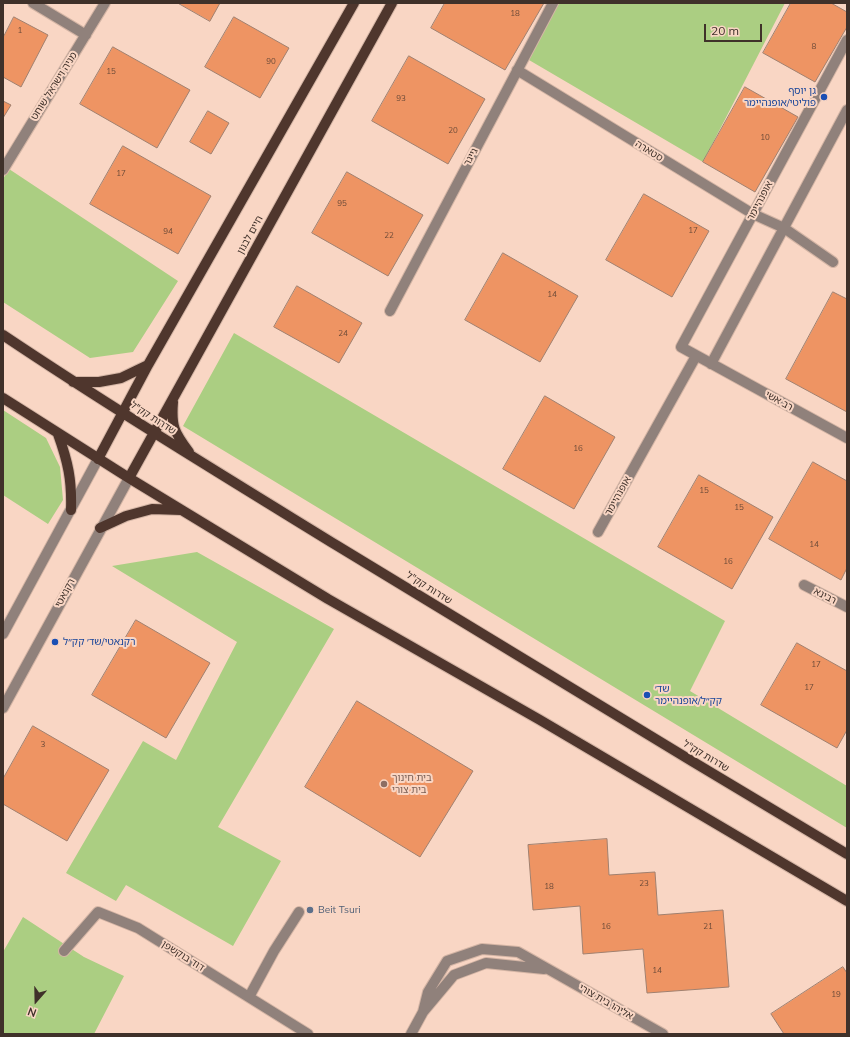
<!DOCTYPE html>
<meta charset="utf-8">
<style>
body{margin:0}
#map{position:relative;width:850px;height:1037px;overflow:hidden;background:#f9d6c4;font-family:Mulish,sans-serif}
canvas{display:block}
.frame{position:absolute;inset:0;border:4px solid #3f312a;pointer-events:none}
.north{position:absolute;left:16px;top:981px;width:40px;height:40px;-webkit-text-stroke:3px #f9d6c4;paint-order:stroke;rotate:200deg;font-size:11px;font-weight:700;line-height:16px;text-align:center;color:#3f312a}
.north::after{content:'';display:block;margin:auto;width:14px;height:18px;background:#3f312a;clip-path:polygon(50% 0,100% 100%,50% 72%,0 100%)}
.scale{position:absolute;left:704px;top:24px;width:58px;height:18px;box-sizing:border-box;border:2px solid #3f312a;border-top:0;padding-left:5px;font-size:12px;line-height:14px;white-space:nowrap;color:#3f312a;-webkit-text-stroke:3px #f9d6c4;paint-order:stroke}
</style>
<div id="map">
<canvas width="850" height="1037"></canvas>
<div class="frame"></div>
<div class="north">N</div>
<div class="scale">20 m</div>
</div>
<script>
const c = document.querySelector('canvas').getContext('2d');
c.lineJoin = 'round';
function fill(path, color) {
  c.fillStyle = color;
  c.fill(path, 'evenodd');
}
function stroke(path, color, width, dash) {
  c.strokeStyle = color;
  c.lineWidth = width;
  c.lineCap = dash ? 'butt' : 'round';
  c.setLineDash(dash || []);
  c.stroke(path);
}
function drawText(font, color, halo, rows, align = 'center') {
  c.font = font + ' Mulish,"Noto Sans Hebrew",sans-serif';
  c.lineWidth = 4;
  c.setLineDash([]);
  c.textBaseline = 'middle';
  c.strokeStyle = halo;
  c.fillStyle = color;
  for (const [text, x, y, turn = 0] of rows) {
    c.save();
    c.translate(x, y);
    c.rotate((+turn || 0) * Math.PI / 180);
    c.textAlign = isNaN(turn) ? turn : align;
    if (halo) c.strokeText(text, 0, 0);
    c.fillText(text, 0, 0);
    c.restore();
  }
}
fill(new Path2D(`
 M 559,3 L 785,3 L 703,162 L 529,60 Z
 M 9,169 L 178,281 L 133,352 L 90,358 L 3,302 L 3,179 Z
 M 234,333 L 725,621 L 690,691 L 847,786 L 847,828 L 183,426 Z
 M 3,410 L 46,438 L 60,467 L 63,500 L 48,524 L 3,495 Z
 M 197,552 L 334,629 L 218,827 L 281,861 L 233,946 L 126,885 L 116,901 L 66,873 L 143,741 L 176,760 L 237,642 L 112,566 Z
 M 23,917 L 84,957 L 124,976 L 94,1034 L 3,1034 L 3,952 Z`), '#abce82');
const building = new Path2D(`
 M 178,3 L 220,3 L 210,21 Z
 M 445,3 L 544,3 L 505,70 L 431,28 Z
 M 791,3 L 831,3 L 847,12 L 847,27 L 815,82 L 763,53 Z
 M 14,17 L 48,35 L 21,87 L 3,77 L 3,38 Z
 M 234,17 L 289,48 L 260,98 L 205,67 Z
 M 113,47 L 190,90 L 157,148 L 80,104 Z
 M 409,56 L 485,99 L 448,164 L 372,121 Z
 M 745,87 L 798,117 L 755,192 L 703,162 Z
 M 3,101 L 11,105 L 3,118 Z
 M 208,111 L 229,123 L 211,154 L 190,142 Z
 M 123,146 L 211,196 L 178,254 L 90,204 Z
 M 347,172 L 423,215 L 388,276 L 312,233 Z
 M 644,194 L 709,231 L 672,297 L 606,260 Z
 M 503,253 L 578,296 L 540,362 L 465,320 Z
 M 297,286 L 362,323 L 339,363 L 274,327 Z
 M 833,292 L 847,299 L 847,412 L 786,379 Z
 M 545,396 L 615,437 L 574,509 L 503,469 Z
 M 813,462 L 847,481 L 847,568 L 841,580 L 769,539 Z
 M 699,475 L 773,517 L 732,589 L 658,547 Z
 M 136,620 L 210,663 L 166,738 L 92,695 Z
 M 797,643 L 847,671 L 847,730 L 837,748 L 761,705 Z
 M 357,701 L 473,771 L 420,857 L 305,787 Z
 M 33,726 L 109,770 L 67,841 L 3,804 L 3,779 Z
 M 607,839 L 609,875 L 655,872 L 658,915 L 723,910 L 729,987 L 647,993 L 643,949 L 583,954 L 580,906 L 533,910 L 528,845 Z
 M 843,967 L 847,973 L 847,1034 L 784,1034 L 771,1014 Z`);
fill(building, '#ee9463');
stroke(building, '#a0806f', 1);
const minor = new Path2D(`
 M 33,3 L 86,35
 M 847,40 L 681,347 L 847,438
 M 517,70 L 753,214 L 784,228 L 833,262
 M 3,170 L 105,3
 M 390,311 L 553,3
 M 711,364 L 847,110
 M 598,532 L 696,356
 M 804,585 L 847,607
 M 3,634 L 98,459
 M 3,708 L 129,478
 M 64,951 L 98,912 L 138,928 L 308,1034
 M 249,997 L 274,951 L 299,912
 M 423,1012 L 428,992 L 447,961 L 482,949 L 518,952 L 663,1034
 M 411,1034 L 423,1012 L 454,975 L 486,963 L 544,969`);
const major = new Path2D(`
 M 3,335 C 112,408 224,476 336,545 C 505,649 676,752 847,854
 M 73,382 L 99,382 L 121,378 L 148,365
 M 3,398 L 129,478 L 328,599 L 540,720 L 847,901
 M 173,402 C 171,426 174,432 189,452
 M 58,434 C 68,462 72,480 71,510
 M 98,459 L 148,365 L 354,3
 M 129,478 L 392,3
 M 100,528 L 126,516 L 152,509 L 181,510`);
stroke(minor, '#d4b5a5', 12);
stroke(major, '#d4b5a5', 12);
stroke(minor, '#90817b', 10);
stroke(major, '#4f362d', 10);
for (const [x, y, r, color] of [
 [824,97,4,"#1a4fb4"],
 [55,642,4,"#1a4fb4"],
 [647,695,4,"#1a4fb4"],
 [384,784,4,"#8d6e63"],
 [310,910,4,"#5c6f8a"]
]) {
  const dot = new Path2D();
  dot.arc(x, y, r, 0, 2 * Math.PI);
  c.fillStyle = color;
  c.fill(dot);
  stroke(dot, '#f9d6c4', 1.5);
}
drawText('8px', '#6b4a38', null, [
 ["18",515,14],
 ["1",20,31],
 ["8",814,47],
 ["90",271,62],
 ["15",111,72],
 ["93",401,99],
 ["20",453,131],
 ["10",765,138],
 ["17",121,174],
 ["95",342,204],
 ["17",693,231],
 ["94",168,232],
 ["22",389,236],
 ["14",552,295],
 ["24",343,334],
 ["16",578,449],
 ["15",704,491],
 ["15",739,508],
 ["14",814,545],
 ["16",728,562],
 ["17",816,665],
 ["17",809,688],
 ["3",43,745],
 ["23",644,884],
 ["18",549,887],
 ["16",606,927],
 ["21",708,927],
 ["14",657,971],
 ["19",836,995]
]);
drawText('10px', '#3f312a', '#f9d6c4', [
 ["מניה וישראל שוחט",54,86,-58],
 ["סטארה",649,151,32],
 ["גייגר",471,157,-62],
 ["אופנהיימר",760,201,-62],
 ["חיים לבנון",250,235,-61],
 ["רב אשי",779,401,29],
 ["שדרות קק\"ל",153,418,33],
 ["אופנהיימר",618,496,-61],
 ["שדרות קק\"ל",429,588,32],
 ["רקנאטי",65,593,-62],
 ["רבינא",825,596,27],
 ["שדרות קק\"ל",706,756,31],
 ["דוד בוקשפן",183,956,32],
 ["אליהו בית צורי",606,1002,30]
]);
drawText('10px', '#164399', '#f9d6c4', [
 ["גן יוסף",816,91,"right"],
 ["פוליטי/אופנהיימר",816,103,"right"],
 ["רקנאטי/שד׳ קק״ל",63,642],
 ["שד׳",655,689],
 ["קק״ל/אופנהיימר",655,701]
], 'left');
drawText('10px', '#785e54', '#f9d6c4', [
 ["בית חינוך",392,778],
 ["בית צורי",392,790]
], 'left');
drawText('10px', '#4e5e75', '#f9d6c4', [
 ["Beit Tsuri",318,910]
], 'left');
</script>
